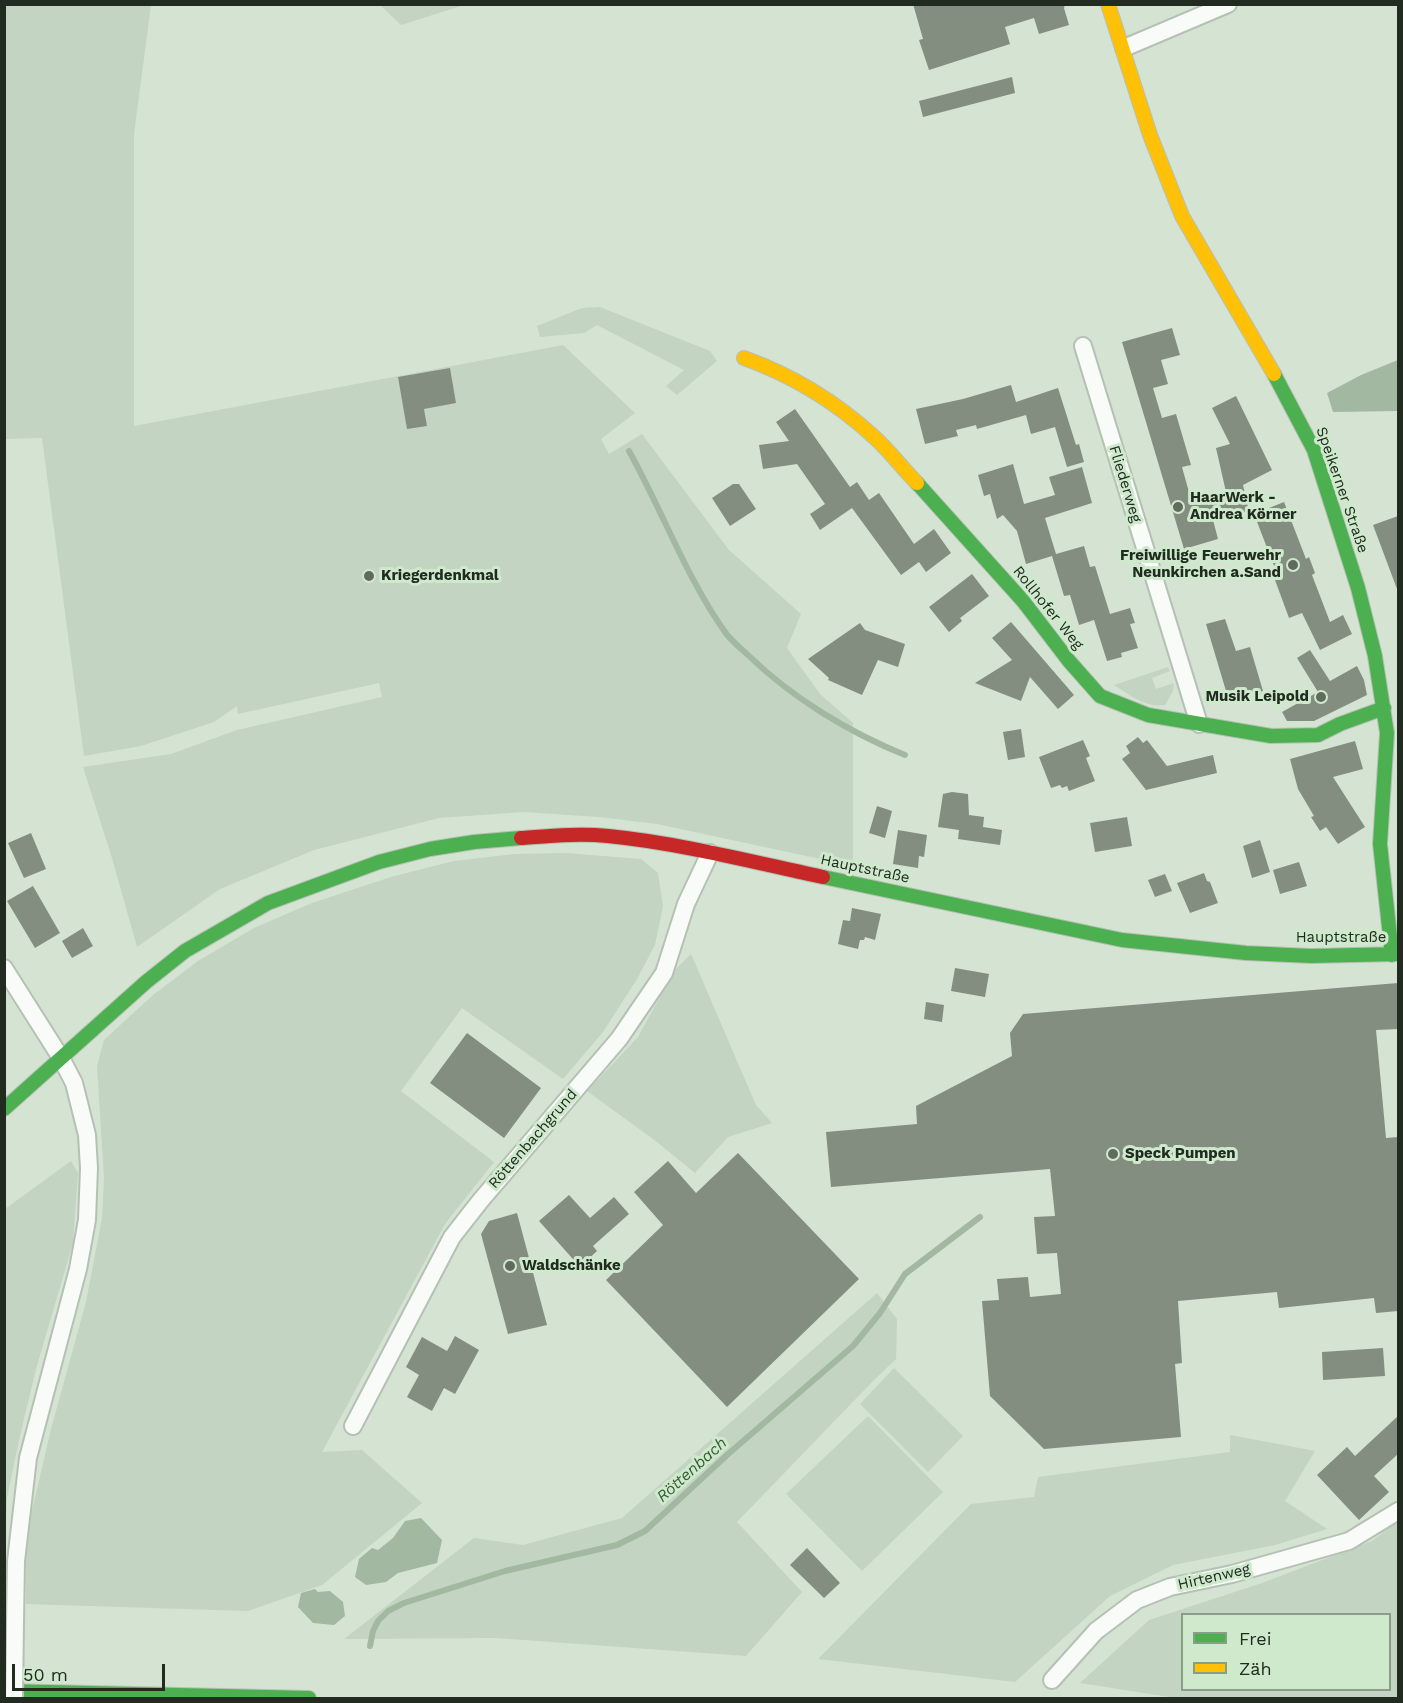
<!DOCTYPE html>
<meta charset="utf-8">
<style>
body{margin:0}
#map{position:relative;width:1403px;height:1703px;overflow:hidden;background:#d4e3d2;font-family:"Work Sans",sans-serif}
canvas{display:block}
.frame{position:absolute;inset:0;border:6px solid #212b20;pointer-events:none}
.legend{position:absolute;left:1181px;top:1613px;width:210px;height:78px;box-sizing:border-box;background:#cee9cc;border:2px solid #899d87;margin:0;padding:8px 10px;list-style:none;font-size:18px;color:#212b20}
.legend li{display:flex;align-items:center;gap:12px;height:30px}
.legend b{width:30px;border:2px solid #899d87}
.scale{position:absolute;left:12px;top:1664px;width:153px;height:27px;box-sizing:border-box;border:3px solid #212b20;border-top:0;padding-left:8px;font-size:18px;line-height:21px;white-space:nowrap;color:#212b20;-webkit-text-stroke:4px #cee9cc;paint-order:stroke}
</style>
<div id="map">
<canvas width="1403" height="1703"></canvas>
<div class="frame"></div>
<ul class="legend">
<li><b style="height:8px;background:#4caf50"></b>Frei</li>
<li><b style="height:8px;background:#ffc107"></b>Zäh</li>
</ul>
<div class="scale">50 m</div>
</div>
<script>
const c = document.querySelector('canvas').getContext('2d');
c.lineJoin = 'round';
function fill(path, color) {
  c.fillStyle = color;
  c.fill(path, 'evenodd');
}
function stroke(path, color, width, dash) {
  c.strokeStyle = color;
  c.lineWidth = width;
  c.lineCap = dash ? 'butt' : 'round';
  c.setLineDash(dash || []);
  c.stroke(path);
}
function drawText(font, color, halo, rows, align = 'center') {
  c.font = font + ' "Work Sans",sans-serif';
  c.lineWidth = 6;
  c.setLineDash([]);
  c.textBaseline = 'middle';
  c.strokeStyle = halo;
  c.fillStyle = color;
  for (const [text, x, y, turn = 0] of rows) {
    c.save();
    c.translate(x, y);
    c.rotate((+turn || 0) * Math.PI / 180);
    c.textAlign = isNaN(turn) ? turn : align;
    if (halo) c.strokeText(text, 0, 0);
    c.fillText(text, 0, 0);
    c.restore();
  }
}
fill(new Path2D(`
 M 4,5 L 151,5 L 134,134 L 134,426 L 563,345 L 635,413 L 601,439 L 609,454 L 642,434 L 729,550 L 801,614 L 787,648 L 820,694 L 853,723 L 853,866 L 657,824 L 599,817 L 523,812 L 439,818 L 314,850 L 220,889 L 137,947 L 112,858 L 83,767 L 171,754 L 237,730 L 382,697 L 379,683 L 238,714 L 237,706 L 214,722 L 141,746 L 84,756 L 42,438 L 5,439 Z
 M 380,5 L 464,5 L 401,25 Z
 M 600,307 L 710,351 L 717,361 L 677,395 L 666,386 L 684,370 L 597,325 L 584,333 L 540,337 L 537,326 L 582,308 Z
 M 1168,667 L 1170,671 L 1152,678 L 1156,689 L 1174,683 L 1173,691 L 1165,705 C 1145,708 1130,695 1114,685 Z
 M 566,853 L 641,859 L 658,873 L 663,906 L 655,945 L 637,979 L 603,1032 L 563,1079 L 462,1008 L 401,1091 L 494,1162 L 445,1224 L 322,1452 L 362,1450 L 422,1503 L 322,1585 L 248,1611 L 26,1604 L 26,1556 L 32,1511 L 51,1429 L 86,1302 L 102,1218 L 104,1178 L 97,1066 L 104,1040 L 153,995 L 198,961 L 254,928 L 312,903 L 391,877 L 454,861 L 514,854 Z
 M 691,954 L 756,1105 L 772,1123 L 728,1137 L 695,1173 L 653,1139 L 587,1091 L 638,1037 L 674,971 Z
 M 71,1161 L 78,1173 L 73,1243 L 36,1369 L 19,1440 L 7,1498 L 5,1542 L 5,1209 Z
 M 877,1293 L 897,1319 L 896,1359 L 874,1380 L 737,1522 L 802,1592 L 746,1656 L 496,1638 L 344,1639 L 474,1538 L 523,1545 L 622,1518 Z
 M 894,1368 L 963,1436 L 928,1472 L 860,1404 Z
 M 868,1416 L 943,1492 L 862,1571 L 786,1494 Z
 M 1230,1435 L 1315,1451 L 1285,1501 L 1327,1529 L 1275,1545 L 1173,1565 L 1110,1596 L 1015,1682 L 818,1659 L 971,1504 L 1034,1497 L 1038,1477 L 1230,1452 Z
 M 1398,1521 L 1398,1698 L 1176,1698 L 1080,1683 L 1149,1620 L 1262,1583 L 1372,1541 ZM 1182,1614 L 1390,1614 L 1390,1690 L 1182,1690 Z`), '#c3d4c2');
fill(new Path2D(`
 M 1398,360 L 1398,411 L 1333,412 L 1327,393 L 1361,375 Z
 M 421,1518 L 442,1540 L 437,1563 L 398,1573 L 386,1582 L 366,1585 L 355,1577 L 359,1559 L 372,1548 L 378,1550 L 393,1538 L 405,1521 Z
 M 315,1589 L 318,1592 L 330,1591 L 343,1602 L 345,1616 L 334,1625 L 313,1623 L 298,1607 L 301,1593 Z`), '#a2b8a0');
stroke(new Path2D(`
 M 629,451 C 662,510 686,577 725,632 C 731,641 741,648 748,655 C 791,697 848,732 905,755
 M 370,1646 L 373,1631 L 378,1621 L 388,1611 L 404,1603 L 505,1571 L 617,1545 L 645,1531 L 727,1455 L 853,1346 L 880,1313 L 905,1274 L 980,1217`), '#a2b8a0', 6);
fill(new Path2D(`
 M 913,4 L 1065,4 L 1064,8 L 1069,25 L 1039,34 L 1034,18 L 1005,27 L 1010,44 L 929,70 L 919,40 L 923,39 Z
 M 1012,77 L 1015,93 L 923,117 L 919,101 Z
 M 1172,328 L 1180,355 L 1161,360 L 1168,384 L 1153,388 L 1162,418 L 1176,414 L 1191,465 L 1182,467 L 1192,503 L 1226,492 L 1216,448 L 1230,444 L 1212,408 L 1236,396 L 1272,470 L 1243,485 L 1249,511 L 1213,520 L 1218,539 L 1184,549 L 1122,342 Z
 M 450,368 L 456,403 L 424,409 L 427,426 L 407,429 L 398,377 Z
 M 1011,385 L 1016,402 L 1058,388 L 1076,445 L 1079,444 L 1084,462 L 1067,467 L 1055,427 L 1031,434 L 1026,415 L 977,429 L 976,425 L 956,430 L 958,436 L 925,444 L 916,409 L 963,399 Z
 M 795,409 L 850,487 L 857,482 L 869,500 L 879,493 L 914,544 L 934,529 L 951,553 L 926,572 L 919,562 L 901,575 L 852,508 L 820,530 L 810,514 L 825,504 L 797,464 L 763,469 L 759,445 L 789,441 L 776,422 Z
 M 1013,464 L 1024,504 L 1055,495 L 1049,477 L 1082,467 L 1092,503 L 1045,518 L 1056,554 L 1084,546 L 1090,567 L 1095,566 L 1110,614 L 1130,608 L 1135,623 L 1130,624 L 1138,648 L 1121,653 L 1122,657 L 1107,661 L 1094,620 L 1079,625 L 1070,595 L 1064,596 L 1052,556 L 1026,564 L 1017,531 L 1003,515 L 997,519 L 990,494 L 984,496 L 978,475 Z
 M 733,484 L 739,484 L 756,509 L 730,526 L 712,498 Z
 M 1284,502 L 1306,559 L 1309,557 L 1315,573 L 1312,575 L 1330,622 L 1343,615 L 1352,634 L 1320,650 L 1302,613 L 1289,618 L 1275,580 L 1278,579 L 1276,571 L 1254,514 Z
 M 1398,516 L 1398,588 L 1397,589 L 1373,525 Z
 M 972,574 L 989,596 L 960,618 L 962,621 L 949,632 L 929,607 Z
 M 1225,619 L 1236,651 L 1250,647 L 1263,691 L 1229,701 L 1206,624 Z
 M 1011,622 L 1074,695 L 1058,709 L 1030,677 L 1021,701 L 975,683 L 1012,660 L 992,638 Z
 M 860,623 L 865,630 L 905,644 L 898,667 L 878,660 L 862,695 L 828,680 L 829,678 L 808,659 Z
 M 1310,650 L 1330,681 L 1357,666 L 1364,680 L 1367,695 L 1314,721 L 1287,721 L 1282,712 L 1318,692 L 1297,658 Z
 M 1021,729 L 1025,757 L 1008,760 L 1003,732 Z
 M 1138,737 L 1143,743 L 1147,740 L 1167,766 L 1213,755 L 1217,773 L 1146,790 L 1122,759 L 1130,753 L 1126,746 Z
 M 1083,740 L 1090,756 L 1086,758 L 1095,781 L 1069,791 L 1067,786 L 1062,788 L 1060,785 L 1051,788 L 1039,757 Z
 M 1355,741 L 1363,769 L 1333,777 L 1365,827 L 1338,844 L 1326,827 L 1320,831 L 1311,817 L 1314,816 L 1298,789 L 1290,759 Z
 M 952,792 L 968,794 L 969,815 L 984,817 L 983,827 L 1002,830 L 1000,845 L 958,839 L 959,830 L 938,827 L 943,794 Z
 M 877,806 L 892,811 L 885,838 L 869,833 Z
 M 1127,817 L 1132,846 L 1095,852 L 1090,823 Z
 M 898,830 L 927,835 L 924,857 L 919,856 L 918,868 L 893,864 Z
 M 31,833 L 46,869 L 24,878 L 8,843 Z
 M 1260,840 L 1270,872 L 1252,878 L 1243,846 Z
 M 1299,862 L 1307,886 L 1280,894 L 1273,870 Z
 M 1204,873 L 1207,881 L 1210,882 L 1218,903 L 1190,913 L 1177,883 Z
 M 1165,874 L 1172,891 L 1155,897 L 1148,880 Z
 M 33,886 L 60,933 L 35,948 L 7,901 Z
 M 852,908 L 881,914 L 875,940 L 865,937 L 864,940 L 860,940 L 858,949 L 838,944 L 843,920 L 850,921 Z
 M 83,928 L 93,946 L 72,958 L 62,941 Z
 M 955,968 L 989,974 L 985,997 L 951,991 Z
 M 1398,983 L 1398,1029 L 1376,1030 L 1386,1138 L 1398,1137 L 1398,1311 L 1376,1313 L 1374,1298 L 1279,1308 L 1277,1292 L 1178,1301 L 1182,1363 L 1175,1364 L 1181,1437 L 1044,1449 L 990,1396 L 982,1301 L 999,1300 L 997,1279 L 1028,1277 L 1030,1297 L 1061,1294 L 1057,1253 L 1037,1254 L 1034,1217 L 1055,1216 L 1050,1169 L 831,1187 L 826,1132 L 917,1124 L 916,1106 L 1012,1056 L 1010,1033 L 1023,1014 Z
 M 926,1002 L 944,1005 L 942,1022 L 924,1019 Z
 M 467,1033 L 541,1088 L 504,1138 L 430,1083 Z
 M 738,1153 L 859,1279 L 727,1407 L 606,1280 L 663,1225 L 634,1192 L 668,1161 L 696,1193 Z
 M 569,1195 L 590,1218 L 614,1197 L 629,1214 L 593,1246 L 597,1251 L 580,1267 L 539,1221 Z
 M 517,1213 L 547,1325 L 508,1334 L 481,1234 L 489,1221 Z
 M 455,1336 L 479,1350 L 455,1394 L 444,1388 L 432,1411 L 407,1397 L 419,1375 L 406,1367 L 422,1337 L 447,1351 Z
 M 1383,1348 L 1385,1376 L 1323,1380 L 1322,1352 Z
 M 1398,1416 L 1398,1454 L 1374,1476 L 1389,1492 L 1359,1520 L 1317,1475 L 1347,1447 L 1355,1456 Z
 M 807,1548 L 840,1583 L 824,1598 L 790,1565 Z`), '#838e81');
const street = new Path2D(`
 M 1124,48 L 1228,4
 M 1083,346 L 1199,724
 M 4,968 L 61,1058 L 74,1083 L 87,1135 L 89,1168 L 87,1220 L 78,1269 L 28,1458 L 16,1561 L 15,1623
 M 353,1426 L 452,1237 L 481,1200 L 619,1039 L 664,973 L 686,904 L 710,853
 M 1052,1680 L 1096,1631 L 1137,1600 L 1170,1587 L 1232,1574 L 1349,1541 L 1398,1511`);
const fast = new Path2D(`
 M 1274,374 L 1314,450 L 1358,588 L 1375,656 L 1387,733 L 1380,844 L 1392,955
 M 917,483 L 1023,601 L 1069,661 L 1100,696 L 1148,715 L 1271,736 L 1318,735 L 1340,724 L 1384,708
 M 823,877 L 1122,940 L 1246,953 L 1311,956 L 1398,954
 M 4,1109 L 146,982 L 185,951 L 268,903 L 379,862 L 430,849 L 474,842 L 521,838
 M 4,1691 L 309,1698`);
const slow = new Path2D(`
 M 1108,4 L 1150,135 L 1182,216 L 1274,374
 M 744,358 C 791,375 836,402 873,436 C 889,450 902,468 917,483`);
const jam = new Path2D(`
 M 521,838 C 549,836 579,833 608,836 C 679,843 753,862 823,877`);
stroke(street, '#b5c1b4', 20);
stroke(fast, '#b5c1b4', 16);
stroke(slow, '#b5c1b4', 16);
stroke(jam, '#b5c1b4', 16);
stroke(street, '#f9fbf8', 16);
stroke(fast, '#4caf50', 14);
stroke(slow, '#ffc107', 14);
stroke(jam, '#c62828', 14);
const streetBridge = new Path2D(`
 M 14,1698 L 15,1623`);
stroke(streetBridge, '#b5c1b4', 20, []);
stroke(streetBridge, '#f9fbf8', 16);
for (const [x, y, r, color] of [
 [1178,507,6,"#606b5e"],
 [1293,565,6,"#606b5e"],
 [369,576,6,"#606b5e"],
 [1321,697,6,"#606b5e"],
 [1113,1154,6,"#606b5e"],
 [510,1266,6,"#606b5e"]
]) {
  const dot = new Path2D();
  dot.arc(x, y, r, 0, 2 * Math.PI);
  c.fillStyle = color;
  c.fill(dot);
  stroke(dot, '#cee9cc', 2);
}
drawText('15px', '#212b20', '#cee9cc', [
 ["Fliederweg",1125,484,73],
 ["Speikerner Straße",1342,490,71],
 ["Rollhofer Weg",1048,608,51],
 ["Hauptstraße",865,869,12],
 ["Hauptstraße",1341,938],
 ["Röttenbachgrund",533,1139,-49],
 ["Hirtenweg",1214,1577,-13]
]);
drawText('bold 15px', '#212b20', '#cee9cc', [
 ["HaarWerk -",1190,498],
 ["Andrea Körner",1190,515],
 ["Freiwillige Feuerwehr",1281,556,"right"],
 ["Neunkirchen a.Sand",1281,573,"right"],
 ["Kriegerdenkmal",381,576],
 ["Musik Leipold",1309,697,"right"],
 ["Speck Pumpen",1125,1154],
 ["Waldschänke",522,1266]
], 'left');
drawText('italic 16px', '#365e35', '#cee9cc', [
 ["Röttenbach",692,1470,-42]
]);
</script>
